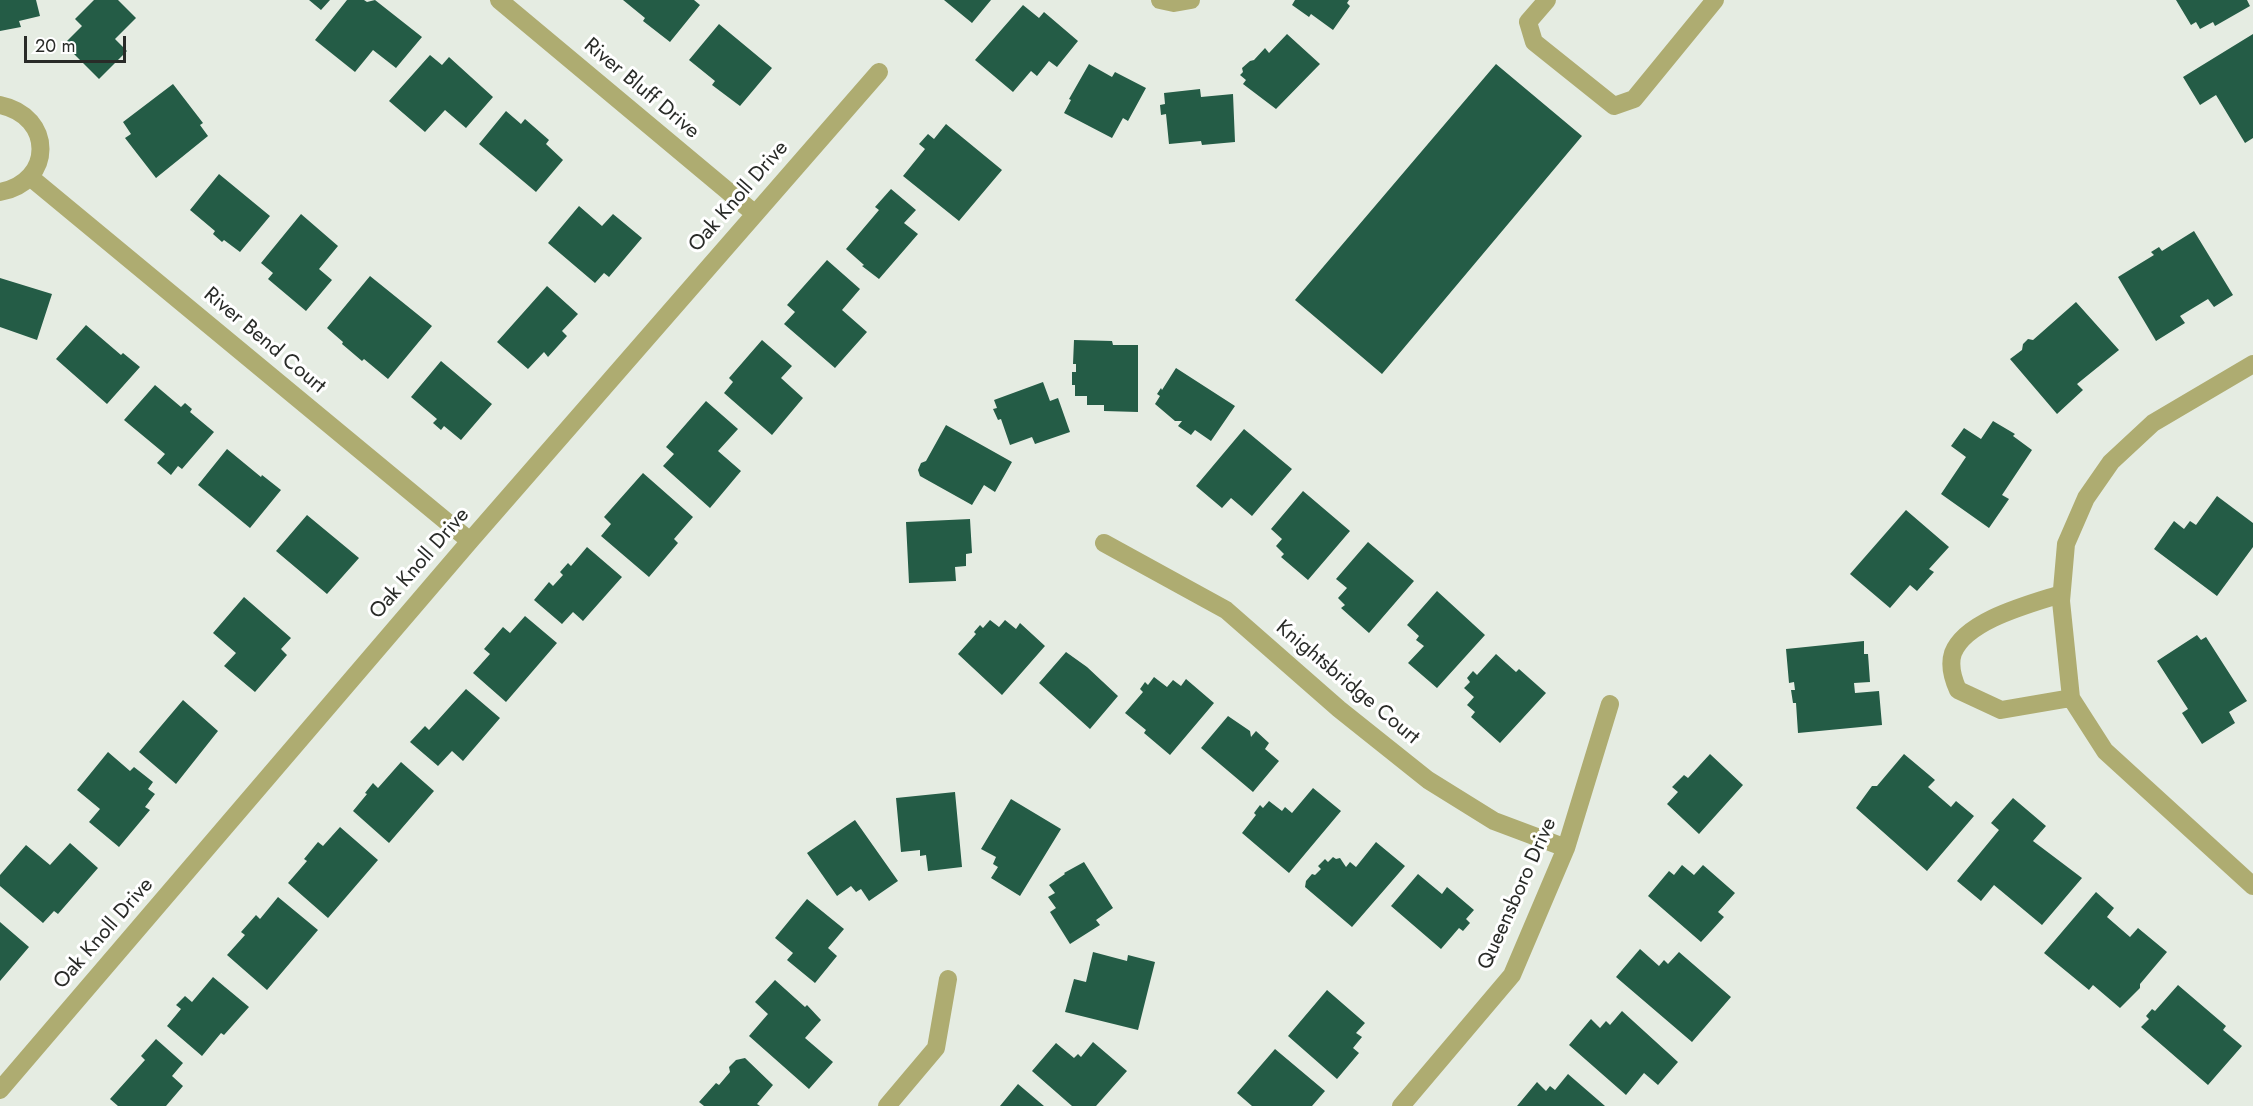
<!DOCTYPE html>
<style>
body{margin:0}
#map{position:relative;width:2253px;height:1106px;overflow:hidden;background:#e5ece2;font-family:Jost,sans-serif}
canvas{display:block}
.scale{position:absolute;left:24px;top:36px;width:102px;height:27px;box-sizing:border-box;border:3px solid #292b28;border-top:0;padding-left:8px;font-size:18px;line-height:21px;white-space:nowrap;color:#292b28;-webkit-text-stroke:4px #fff;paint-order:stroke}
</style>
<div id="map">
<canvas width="2253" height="1106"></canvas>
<div class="scale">20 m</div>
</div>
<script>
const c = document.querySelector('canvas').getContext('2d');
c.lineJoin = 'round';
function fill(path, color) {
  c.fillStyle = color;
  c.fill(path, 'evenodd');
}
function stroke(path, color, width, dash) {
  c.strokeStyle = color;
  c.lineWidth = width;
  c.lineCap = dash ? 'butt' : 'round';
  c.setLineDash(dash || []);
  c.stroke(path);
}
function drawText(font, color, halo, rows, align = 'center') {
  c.font = font + ' Jost,sans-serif';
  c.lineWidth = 6;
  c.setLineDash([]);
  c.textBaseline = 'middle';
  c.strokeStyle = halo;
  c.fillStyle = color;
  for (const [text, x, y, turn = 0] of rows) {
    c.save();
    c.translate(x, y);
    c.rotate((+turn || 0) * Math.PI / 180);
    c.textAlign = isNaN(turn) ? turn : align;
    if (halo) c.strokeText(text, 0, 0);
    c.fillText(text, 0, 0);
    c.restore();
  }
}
fill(new Path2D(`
 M 0,0 L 36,0 L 40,16 L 19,21 L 21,27 L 0,31 Z
 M 94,0 L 118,0 L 136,18 L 115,39 L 127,51 L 99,79 L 64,44 L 82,26 L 75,19 Z
 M 309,0 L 330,0 L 321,10 Z
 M 347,0 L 364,0 L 367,2 L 375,0 L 422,37 L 396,68 L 373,50 L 355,72 L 315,40 Z
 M 623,0 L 694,0 L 700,5 L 670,42 L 643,21 L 645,18 Z
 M 944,0 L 991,0 L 972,23 Z
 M 1295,0 L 1349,0 L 1347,3 L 1350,6 L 1333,30 L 1311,14 L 1309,17 L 1292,5 Z
 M 2176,0 L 2247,0 L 2250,6 L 2215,26 L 2213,22 L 2200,29 L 2196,22 L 2191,25 Z
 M 1023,5 L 1039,18 L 1044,12 L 1078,41 L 1057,67 L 1049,61 L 1037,76 L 1031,71 L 1013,92 L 975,60 Z
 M 719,24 L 772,68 L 740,106 L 712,85 L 715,81 L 689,60 Z
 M 1287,34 L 1320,64 L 1276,109 L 1243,84 L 1246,80 L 1240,75 L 1243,72 L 1242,68 L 1250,61 L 1254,60 L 1265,48 L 1269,53 Z
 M 2253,34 L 2253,138 L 2245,143 L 2216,95 L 2200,105 L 2183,77 Z
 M 430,55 L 442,65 L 449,57 L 493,97 L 466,128 L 445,110 L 425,132 L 389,101 Z
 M 1089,64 L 1112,77 L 1115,72 L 1146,88 L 1128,121 L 1123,118 L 1112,138 L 1064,113 L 1071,100 L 1069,99 Z
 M 1496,64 L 1582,136 L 1382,374 L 1295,300 Z
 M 173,84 L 203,123 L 200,125 L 208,136 L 156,178 L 125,138 L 131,134 L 123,122 Z
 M 1200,89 L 1201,97 L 1233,94 L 1235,142 L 1202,145 L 1201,141 L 1169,144 L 1166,114 L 1161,115 L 1160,105 L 1165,104 L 1164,93 Z
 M 506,111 L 521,124 L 525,119 L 549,140 L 546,144 L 563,160 L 536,192 L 479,144 Z
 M 946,124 L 1002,170 L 959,221 L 903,176 L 925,149 L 919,144 L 928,134 L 934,139 Z
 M 219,174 L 270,216 L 240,252 L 224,240 L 222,242 L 213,234 L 215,231 L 190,210 Z
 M 891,189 L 916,210 L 904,223 L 918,234 L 879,279 L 862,266 L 864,265 L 846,249 L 879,210 L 875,207 Z
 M 579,206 L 602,226 L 613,214 L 642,238 L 609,277 L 604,273 L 595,283 L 548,243 Z
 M 301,214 L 338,246 L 319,269 L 332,280 L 306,311 L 268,279 L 273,273 L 261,263 Z
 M 2194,231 L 2233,295 L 2214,307 L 2208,299 L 2180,316 L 2185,323 L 2156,341 L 2118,277 L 2154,255 L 2151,252 L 2159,247 L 2162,251 Z
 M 827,260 L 860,289 L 842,310 L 867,332 L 835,368 L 784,324 L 795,312 L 787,305 Z
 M 370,276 L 432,326 L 388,379 L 364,359 L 362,361 L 342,344 L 343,342 L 327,328 Z
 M 0,278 L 52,294 L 37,340 L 0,327 Z
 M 547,286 L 578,314 L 562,331 L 567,336 L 548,357 L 544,352 L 528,369 L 497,342 Z
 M 2076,302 L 2119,350 L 2077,384 L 2083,390 L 2057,414 L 2010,359 L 2022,350 L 2023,344 L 2028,339 L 2033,340 Z
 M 86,325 L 121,355 L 123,353 L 140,367 L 107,404 L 56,359 Z
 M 762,340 L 792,366 L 781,378 L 803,398 L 772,435 L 724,393 L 733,382 L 729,378 Z
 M 1074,340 L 1112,341 L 1113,345 L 1138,345 L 1138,412 L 1104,411 L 1104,405 L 1087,405 L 1087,396 L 1075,396 L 1075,385 L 1072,385 L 1072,372 L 1076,372 L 1076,364 L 1073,364 Z
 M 441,361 L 492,404 L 461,440 L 444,426 L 441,430 L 433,423 L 437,419 L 411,397 Z
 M 1176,368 L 1235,406 L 1211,441 L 1195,430 L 1191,435 L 1178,426 L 1182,421 L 1175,421 L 1155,404 L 1160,396 L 1157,394 L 1161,388 L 1162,390 Z
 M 1043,382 L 1050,401 L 1058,398 L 1070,432 L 1035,444 L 1032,437 L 1010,445 L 1001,419 L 998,420 L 993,409 L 997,408 L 994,400 Z
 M 155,385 L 181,407 L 185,403 L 192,409 L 190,412 L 214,432 L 182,469 L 178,466 L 171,475 L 157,463 L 165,454 L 124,420 Z
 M 706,401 L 738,429 L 718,451 L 741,471 L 710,508 L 663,466 L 674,454 L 666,447 Z
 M 1993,421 L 2015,434 L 2013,436 L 2032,450 L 2002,495 L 2009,499 L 1989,528 L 1941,494 L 1966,457 L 1951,446 L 1964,428 L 1981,439 Z
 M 946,425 L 1012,462 L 995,492 L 984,485 L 972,505 L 920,476 L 918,470 L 921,463 L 926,461 Z
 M 1244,429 L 1292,469 L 1252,516 L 1231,498 L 1222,508 L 1196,486 Z
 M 227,449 L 261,477 L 262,475 L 281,490 L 250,528 L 198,485 Z
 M 643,473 L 693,517 L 674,539 L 678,543 L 649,577 L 601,536 L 611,524 L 604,517 Z
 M 1303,491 L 1350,531 L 1308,580 L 1281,557 L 1284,554 L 1276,546 L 1282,539 L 1271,529 Z
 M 2217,496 L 2253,523 L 2253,547 L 2217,596 L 2154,549 L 2174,521 L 2184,529 L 2190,521 L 2196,525 Z
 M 1906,510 L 1949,547 L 1929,569 L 1934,572 L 1917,591 L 1910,585 L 1890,608 L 1850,574 Z
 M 307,515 L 359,558 L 327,594 L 276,551 Z
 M 970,519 L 972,553 L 966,554 L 966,566 L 955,567 L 956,581 L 909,583 L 906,522 Z
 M 1368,542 L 1414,581 L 1369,633 L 1341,608 L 1345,605 L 1338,598 L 1347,588 L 1336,579 Z
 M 587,547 L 622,577 L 583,621 L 573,612 L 562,624 L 534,600 L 549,582 L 553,586 L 563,575 L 560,572 L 568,563 L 571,566 Z
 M 1437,591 L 1485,635 L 1437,688 L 1408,663 L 1424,646 L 1416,640 L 1419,636 L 1407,625 Z
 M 244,597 L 291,638 L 281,649 L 287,655 L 255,692 L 224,666 L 236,653 L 213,633 Z
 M 525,616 L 557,643 L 506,702 L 473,673 L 490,654 L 484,649 L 503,627 L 510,633 Z
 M 990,620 L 999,627 L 1005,620 L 1016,629 L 1020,623 L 1045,646 L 1002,695 L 958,654 L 976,634 L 974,632 L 980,625 L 983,628 Z
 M 2197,635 L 2201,640 L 2206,637 L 2247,701 L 2229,712 L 2235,723 L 2202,744 L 2182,713 L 2188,709 L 2157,661 Z
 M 1864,641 L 1864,654 L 1868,654 L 1870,682 L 1854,683 L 1855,693 L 1879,691 L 1882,725 L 1798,733 L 1796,703 L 1793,703 L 1791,690 L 1795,690 L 1794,682 L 1789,683 L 1786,649 Z
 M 1066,652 L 1087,667 L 1118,696 L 1090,729 L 1039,683 Z
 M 1496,654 L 1516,672 L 1519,669 L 1546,693 L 1500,743 L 1471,717 L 1475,712 L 1467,705 L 1474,697 L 1464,688 L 1470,682 L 1467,678 L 1473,671 L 1477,675 Z
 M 1154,677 L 1167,687 L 1173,680 L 1181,686 L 1186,679 L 1214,703 L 1170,755 L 1144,733 L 1146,730 L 1125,713 L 1143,692 L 1140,689 L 1145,682 L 1148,685 Z
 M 466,689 L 500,718 L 463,761 L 452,751 L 438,766 L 410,742 L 425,726 L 429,730 Z
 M 183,700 L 218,731 L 176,784 L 139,752 Z
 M 1228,716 L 1250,731 L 1251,737 L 1256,731 L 1269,743 L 1265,749 L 1279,761 L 1253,792 L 1201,748 Z
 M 108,752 L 130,771 L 134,767 L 153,782 L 148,789 L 155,794 L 145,807 L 150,810 L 119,847 L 89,822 L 100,809 L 77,790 Z
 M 1710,754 L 1743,785 L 1699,834 L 1667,804 L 1678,792 L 1672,787 L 1684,775 L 1688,778 Z
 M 1904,754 L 1935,780 L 1928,787 L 1951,807 L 1956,801 L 1974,816 L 1927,871 L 1856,808 L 1872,786 L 1877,786 Z
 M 401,762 L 434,791 L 389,843 L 353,811 L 367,794 L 365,793 L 373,783 L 378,788 Z
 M 1313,788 L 1341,811 L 1289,873 L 1242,833 L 1256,815 L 1254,813 L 1260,805 L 1263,808 L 1269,801 L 1282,811 L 1285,807 L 1292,813 Z
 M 955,792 L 962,867 L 928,871 L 926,855 L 920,856 L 920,850 L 901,852 L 896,798 Z
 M 2013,798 L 2046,826 L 2033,841 L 2082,878 L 2042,925 L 1994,885 L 1981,901 L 1957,881 L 1999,830 L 1991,823 Z
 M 1011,799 L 1061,829 L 1020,896 L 991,878 L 998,867 L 993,864 L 996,857 L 981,849 Z
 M 855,820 L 898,881 L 869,901 L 861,889 L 856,892 L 851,886 L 837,896 L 807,853 Z
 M 340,827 L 378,860 L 328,918 L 288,883 L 307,861 L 304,859 L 318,842 L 323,846 Z
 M 1376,842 L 1405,866 L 1352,927 L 1305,887 L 1306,881 L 1312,874 L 1315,875 L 1321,869 L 1318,866 L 1325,859 L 1328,862 L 1333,857 L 1336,859 L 1340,858 L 1346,867 L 1350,862 L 1356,867 Z
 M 70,843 L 98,868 L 58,914 L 54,911 L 43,923 L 0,886 L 0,875 L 26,845 L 50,865 Z
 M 1084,862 L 1113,908 L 1096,920 L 1100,925 L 1070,944 L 1050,912 L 1056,908 L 1048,897 L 1055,893 L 1049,885 L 1065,874 L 1064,873 Z
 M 1682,865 L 1694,875 L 1703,865 L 1735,893 L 1718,912 L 1724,917 L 1701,942 L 1648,896 L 1669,871 L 1674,875 Z
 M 1418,874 L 1442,894 L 1447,887 L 1474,910 L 1466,919 L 1470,923 L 1463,931 L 1459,928 L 1441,949 L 1391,906 Z
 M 2096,892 L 2114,908 L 2107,917 L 2130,937 L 2138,928 L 2167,952 L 2140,984 L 2140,988 L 2120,1008 L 2093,985 L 2089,990 L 2044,953 Z
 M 278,897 L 318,930 L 267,990 L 227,955 L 245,935 L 241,932 L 256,915 L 260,919 Z
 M 807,899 L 844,929 L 828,948 L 837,956 L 815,983 L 787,960 L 793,953 L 775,938 Z
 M 0,922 L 29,947 L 0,981 Z
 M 1640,949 L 1659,966 L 1664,960 L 1668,964 L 1679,952 L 1731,997 L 1692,1042 L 1616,977 Z
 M 1093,952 L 1127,961 L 1128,955 L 1155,962 L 1138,1030 L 1065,1012 L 1074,979 L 1086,982 Z
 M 213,977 L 249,1007 L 224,1035 L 221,1033 L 202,1056 L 167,1026 L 181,1009 L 176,1005 L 185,996 L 192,1002 Z
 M 775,980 L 805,1007 L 807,1005 L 821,1020 L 805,1038 L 833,1062 L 809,1089 L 749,1036 L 768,1014 L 755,1002 Z
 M 2178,985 L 2226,1026 L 2223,1030 L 2242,1046 L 2208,1085 L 2141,1027 L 2149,1019 L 2146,1016 L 2152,1009 L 2155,1011 Z
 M 1327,990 L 1365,1023 L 1356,1033 L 1362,1037 L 1353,1048 L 1359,1053 L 1337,1079 L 1288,1036 Z
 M 1622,1011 L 1678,1062 L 1658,1085 L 1644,1073 L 1626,1095 L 1569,1045 L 1591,1019 L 1600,1028 L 1606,1021 L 1610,1025 Z
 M 156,1039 L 183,1063 L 172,1076 L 183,1086 L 166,1106 L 118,1106 L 110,1099 L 145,1060 L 141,1056 Z
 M 1093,1042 L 1127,1071 L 1096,1106 L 1072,1106 L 1032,1071 L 1056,1043 L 1074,1058 L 1078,1054 L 1081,1057 Z
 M 1275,1049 L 1325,1091 L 1312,1106 L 1252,1106 L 1237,1093 Z
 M 745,1058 L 773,1085 L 757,1104 L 760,1106 L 704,1106 L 699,1102 L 716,1083 L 719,1085 L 730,1072 L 729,1067 L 736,1060 Z
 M 1568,1074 L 1605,1106 L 1517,1106 L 1537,1082 L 1546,1091 L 1550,1086 L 1555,1090 Z
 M 1018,1084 L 1044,1106 L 1000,1106 Z`), '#245c46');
stroke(new Path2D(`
 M 1547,0 L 1528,22 L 1534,42 L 1614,106 L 1634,99 L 1715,0`), '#aeac71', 18);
stroke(new Path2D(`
 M 499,0 L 754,213
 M 1160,0 L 1174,3 L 1191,0
 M 0,105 C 54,116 54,182 0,192
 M 30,177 L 470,541
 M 2253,364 L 2153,423 L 2111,462 L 2086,498 L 2066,544 L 2061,601 L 2071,698 L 2105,751 L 2253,886
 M 1104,543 L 1226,610 L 1339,709 L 1428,780 L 1494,821 L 1566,848
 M 2061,594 C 2030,604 1966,620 1953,653 C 1949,665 1953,679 1958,690 L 2001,710 L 2071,698
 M 0,1090 L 470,541 L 879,72
 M 887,1106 L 936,1048 L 948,979
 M 1401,1106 L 1512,975 L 1566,848 L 1610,704`), '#aeac71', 18);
drawText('21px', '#292b28', '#fff', [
 ["River Bluff Drive",641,89,40],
 ["Oak Knoll Drive",739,197,-49],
 ["River Bend Court",264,341,40],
 ["Oak Knoll Drive",420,564,-49],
 ["Knightsbridge Court",1347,683,40],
 ["Queensboro Drive",1518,894,-66],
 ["Oak Knoll Drive",104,934,-49]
]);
</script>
